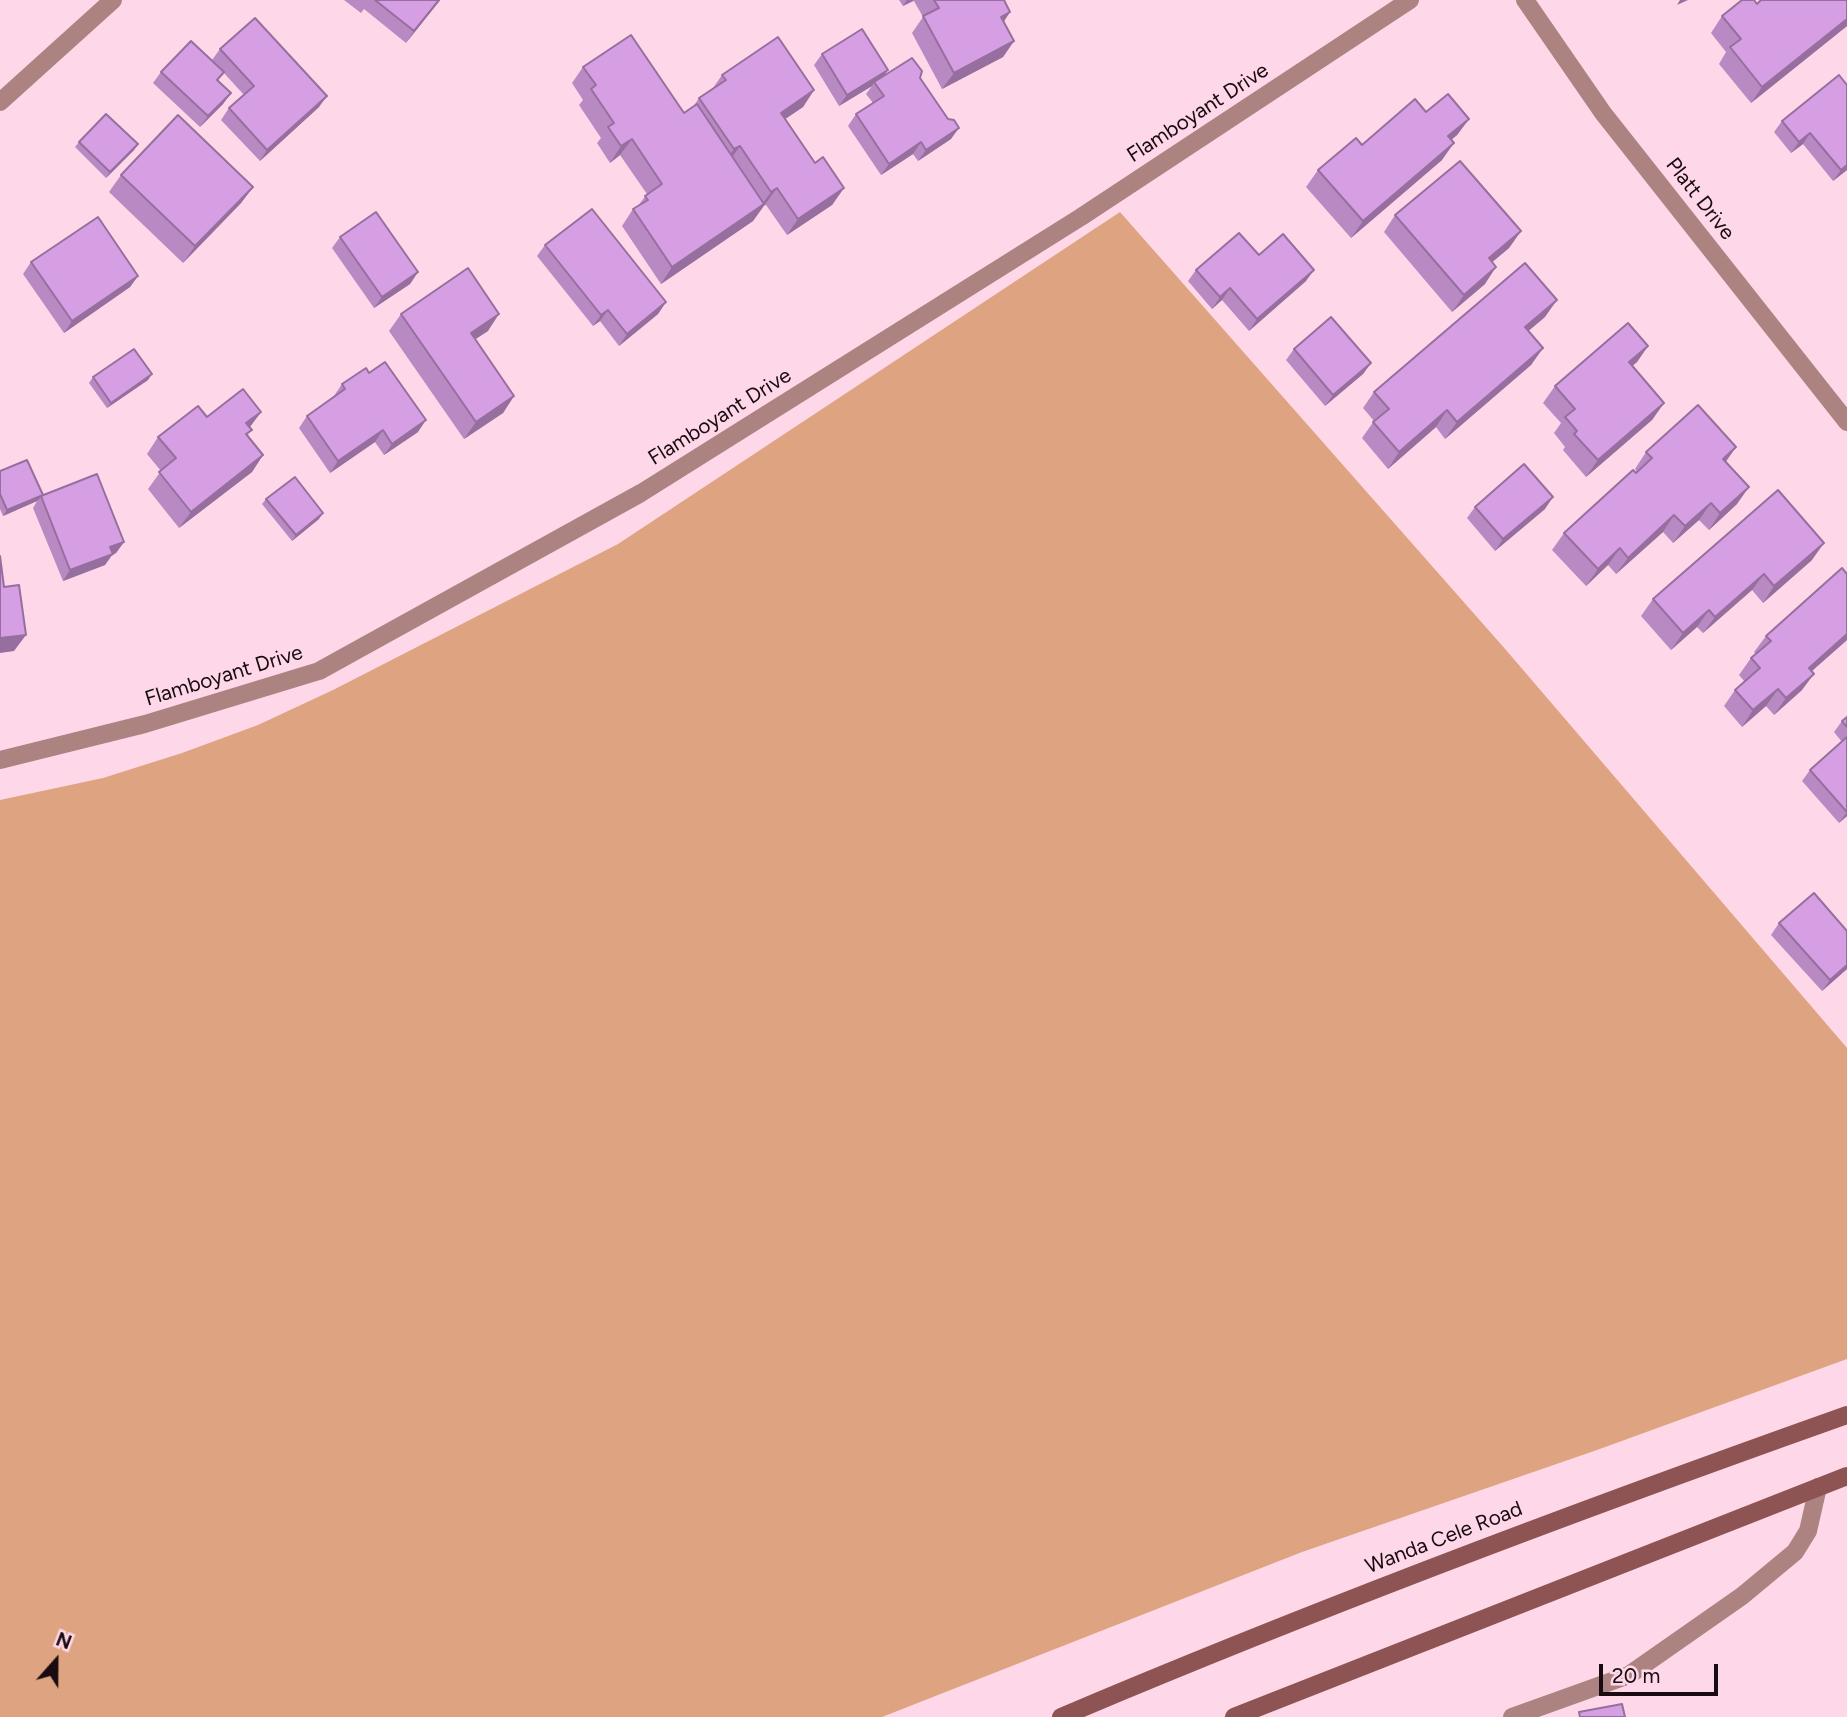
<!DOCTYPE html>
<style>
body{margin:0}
#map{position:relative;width:1847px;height:1717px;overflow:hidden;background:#fed8e8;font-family:Figtree,sans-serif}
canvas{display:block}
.north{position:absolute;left:21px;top:1626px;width:70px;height:70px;-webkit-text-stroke:5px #fed8e8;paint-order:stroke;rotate:21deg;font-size:19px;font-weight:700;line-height:28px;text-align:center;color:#180b11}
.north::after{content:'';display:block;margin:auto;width:24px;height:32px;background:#180b11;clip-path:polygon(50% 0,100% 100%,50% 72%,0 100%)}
.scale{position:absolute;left:1599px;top:1664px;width:119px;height:32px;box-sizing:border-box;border:4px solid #180b11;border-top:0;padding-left:9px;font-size:21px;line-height:24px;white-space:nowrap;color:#180b11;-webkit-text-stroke:5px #fed8e8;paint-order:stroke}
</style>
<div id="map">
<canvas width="1847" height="1717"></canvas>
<div class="north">N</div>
<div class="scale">20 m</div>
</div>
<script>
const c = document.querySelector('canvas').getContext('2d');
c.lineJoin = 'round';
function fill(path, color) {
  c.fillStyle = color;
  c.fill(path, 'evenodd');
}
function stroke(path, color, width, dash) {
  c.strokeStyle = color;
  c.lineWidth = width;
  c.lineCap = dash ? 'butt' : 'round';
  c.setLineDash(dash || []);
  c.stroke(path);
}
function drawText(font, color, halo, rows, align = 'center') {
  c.font = font + ' Figtree,sans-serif';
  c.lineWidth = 5;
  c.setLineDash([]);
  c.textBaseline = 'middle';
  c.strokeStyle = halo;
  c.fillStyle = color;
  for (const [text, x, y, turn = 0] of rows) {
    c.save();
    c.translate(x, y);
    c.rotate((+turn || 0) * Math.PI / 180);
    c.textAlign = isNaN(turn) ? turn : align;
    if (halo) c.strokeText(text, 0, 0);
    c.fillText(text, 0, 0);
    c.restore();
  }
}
fill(new Path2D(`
 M 1120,212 L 1506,650 L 1847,1048 L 1847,1359 L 1597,1450 L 1302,1552 L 882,1717 L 0,1717 L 0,800 L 103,778 L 182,753 L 258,725 L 333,690 L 618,544 Z`), '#dea380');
stroke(new Path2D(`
 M 1512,1717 L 1629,1675 L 1742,1596 L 1795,1552 L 1808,1531 L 1818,1487`), '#ac8381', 18);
stroke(new Path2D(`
 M 0,102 L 113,0
 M 0,760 L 145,724 L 319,671 L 641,493 L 1081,217 L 1410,0`), '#ac8381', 18);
stroke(new Path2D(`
 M 1525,0 L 1603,113 L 1847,422`), '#ac8381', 18);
stroke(new Path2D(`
 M 1061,1717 C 1320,1607 1582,1509 1847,1415
 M 1234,1717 L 1847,1476`), '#8d5453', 18);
fill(new Path2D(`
 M 344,0 L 440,0 L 406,43 L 364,9 L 361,13 Z
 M 899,0 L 1004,0 L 1010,12 L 1004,21 L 1014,41 L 1003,57 L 942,89 L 912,33 L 923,17 L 914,1 L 903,6 Z
 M 1847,0 L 1847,26 L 1751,103 L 1719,64 L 1726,52 L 1711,33 L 1722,16 L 1757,4 Z
 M 220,49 L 319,107 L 260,161 L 221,120 L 229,108 L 244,95 L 223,72 L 218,80 L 231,93 L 223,104 L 200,127 L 153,83 L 161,72 L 212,60 Z
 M 822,54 L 888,70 L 883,77 L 920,78 L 951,139 L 918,161 L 913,154 L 881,175 L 848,126 L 856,114 L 873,103 L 866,94 L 872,86 L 839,106 L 814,65 Z
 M 583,67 L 684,113 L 693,107 L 699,98 L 713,88 L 722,75 L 814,90 L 803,107 L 785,119 L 815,163 L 844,188 L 832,205 L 787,235 L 766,205 L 763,206 L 753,221 L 661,284 L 622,226 L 633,209 L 637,207 L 647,194 L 620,155 L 610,163 L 597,143 L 601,138 L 579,105 L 583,100 L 572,83 Z
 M 1839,75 L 1847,170 L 1833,181 L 1803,144 L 1791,153 L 1774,132 L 1782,121 Z
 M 1426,112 L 1469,119 L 1457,135 L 1451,140 L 1442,160 L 1351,238 L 1306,187 L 1318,170 L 1362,145 Z
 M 79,142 L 138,144 L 134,150 L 106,178 L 75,147 Z
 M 121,175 L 253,187 L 241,203 L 183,263 L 109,192 Z
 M 1395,215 L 1521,231 L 1509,248 L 1492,262 L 1485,284 L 1452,312 L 1384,232 Z
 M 340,237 L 418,272 L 410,284 L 374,308 L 332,248 Z
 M 545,245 L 666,302 L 658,314 L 619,346 L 600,321 L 593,326 L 537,256 Z
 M 1259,255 L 1306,281 L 1249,331 L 1222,300 L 1212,309 L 1188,281 L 1196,270 Z
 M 31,262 L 138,276 L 130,287 L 64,333 L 23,274 Z
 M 401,314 L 488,331 L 475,339 L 514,396 L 503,413 L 464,439 L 389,331 Z
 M 1545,317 L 1528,331 L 1543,348 L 1531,365 L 1445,439 L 1436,427 L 1388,469 L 1362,438 L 1374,421 L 1363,408 L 1374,392 Z
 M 1648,346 L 1637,362 L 1632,366 L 1664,403 L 1652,420 L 1586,477 L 1563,450 L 1565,447 L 1554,433 L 1561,423 L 1543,403 L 1555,386 Z
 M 1294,349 L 1371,363 L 1363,374 L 1325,406 L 1286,360 Z
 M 369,373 L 418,432 L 384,455 L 375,442 L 330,473 L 299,428 L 307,416 L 334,396 L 342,384 Z
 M 93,377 L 148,380 L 107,408 L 89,383 Z
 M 261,412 L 250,427 L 248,436 L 263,455 L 252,472 L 179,528 L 148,489 L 161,471 L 147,454 L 158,437 L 207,417 Z
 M 1736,447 L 1726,462 L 1737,504 L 1709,530 L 1699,520 L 1673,543 L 1663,532 L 1616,574 L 1608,565 L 1586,586 L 1552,550 L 1564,533 L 1637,472 L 1635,469 L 1646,452 Z
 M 0,471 L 43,495 L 124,542 L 116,553 L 112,555 L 105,565 L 63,581 L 33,508 L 37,501 L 3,516 L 0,509 Z
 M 266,499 L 319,519 L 292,541 L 262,504 Z
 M 1475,507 L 1545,509 L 1495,551 L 1467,518 Z
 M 1812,560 L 1763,603 L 1752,590 L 1703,633 L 1697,627 L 1671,650 L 1641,616 L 1653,599 Z
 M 1847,574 L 1847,640 L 1812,671 L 1802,690 L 1774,715 L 1766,706 L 1742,727 L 1724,706 L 1735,690 L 1745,682 L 1739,675 L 1751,658 L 1756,654 L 1754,652 L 1766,636 Z
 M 1847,717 L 1847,816 L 1839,823 L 1802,781 L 1810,770 L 1842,742 L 1834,732 L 1842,721 Z
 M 1779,923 L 1847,931 L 1847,969 L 1822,991 L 1771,935 Z`), '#b989c3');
fill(new Path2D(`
 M 439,0 L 440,0 L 406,43 L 414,31 Z
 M 907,0 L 914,0 L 903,6 Z
 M 1680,0 L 1688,0 L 1677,5 Z
 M 1010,12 L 999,29 L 1001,17 Z
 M 1847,19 L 1847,26 L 1751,103 L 1762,87 Z
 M 1014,41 L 1003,57 L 942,89 L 954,73 Z
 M 888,70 L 880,81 L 874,82 L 872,86 L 839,106 L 847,95 Z
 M 814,90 L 803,107 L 769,130 L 781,113 Z
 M 231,93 L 223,104 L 200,127 L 208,116 Z
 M 327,96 L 319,107 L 260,161 L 267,150 Z
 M 1469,119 L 1457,135 L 1436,153 L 1448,136 Z
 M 959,128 L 951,139 L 918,161 L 926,150 Z
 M 1810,133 L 1803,144 L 1791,153 L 1799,142 Z
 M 632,139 L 620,155 L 610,163 L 621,146 Z
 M 921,142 L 913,154 L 881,175 L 889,164 Z
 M 1454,143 L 1442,160 L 1351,238 L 1363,221 Z
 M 138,144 L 134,150 L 106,178 L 110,172 Z
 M 740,146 L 728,163 L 722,166 L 734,149 Z
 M 1847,165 L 1847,170 L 1833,181 L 1841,170 Z
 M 253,187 L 241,203 L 183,263 L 195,246 Z
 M 777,188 L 753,221 L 661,284 L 672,267 L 760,207 L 771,192 Z
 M 844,188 L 832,205 L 787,235 L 798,219 Z
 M 1521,231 L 1509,248 L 1477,275 L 1489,258 Z
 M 1496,267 L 1485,284 L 1452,312 L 1464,295 Z
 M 1314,270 L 1306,281 L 1249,331 L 1257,319 Z
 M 418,272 L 410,284 L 374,308 L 382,297 Z
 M 138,276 L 130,287 L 64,333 L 72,321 Z
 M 1230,288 L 1222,300 L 1212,309 L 1220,297 Z
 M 1557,300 L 1545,317 L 1513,344 L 1525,327 Z
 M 666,302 L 658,314 L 619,346 L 627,334 Z
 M 608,310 L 600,321 L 593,326 L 601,315 Z
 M 499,314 L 488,331 L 459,350 L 471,333 Z
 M 1648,346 L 1637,362 L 1617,379 L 1629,362 Z
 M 1543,348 L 1531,365 L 1445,439 L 1457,422 Z
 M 1371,363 L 1363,374 L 1325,406 L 1333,395 Z
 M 152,374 L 148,380 L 107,408 L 111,403 Z
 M 514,396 L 503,413 L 464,439 L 476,422 Z
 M 1664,403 L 1652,420 L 1586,477 L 1598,460 Z
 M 1447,410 L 1436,427 L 1388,469 L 1399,452 Z
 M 261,412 L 249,428 L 246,423 Z
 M 426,420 L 418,432 L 384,455 L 392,444 Z
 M 383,430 L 375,442 L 330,473 L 338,461 Z
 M 1736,447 L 1724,463 L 1723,459 Z
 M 263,455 L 252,472 L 179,528 L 191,512 Z
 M 1749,487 L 1737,504 L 1709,530 L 1720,513 Z
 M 43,495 L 37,501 L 3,516 L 7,510 Z
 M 1553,497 L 1545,509 L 1495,551 L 1503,539 Z
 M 1711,503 L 1699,520 L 1673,543 L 1685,526 Z
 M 323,513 L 319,519 L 292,541 L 296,535 Z
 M 1674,515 L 1663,532 L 1616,574 L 1628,558 Z
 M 124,542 L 116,553 L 112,555 L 105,565 L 63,581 L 70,570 L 110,547 Z
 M 1824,543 L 1812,560 L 1763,603 L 1774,586 Z
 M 1620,548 L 1608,565 L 1586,586 L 1598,569 Z
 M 1764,574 L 1752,590 L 1703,633 L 1715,617 Z
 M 1709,610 L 1697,627 L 1671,650 L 1683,633 Z
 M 1847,634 L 1847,640 L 1797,684 L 1809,668 Z
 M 26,635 L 14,651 L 0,653 L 0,638 Z
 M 1814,674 L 1802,690 L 1774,715 L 1786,698 Z
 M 1778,689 L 1766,706 L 1742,727 L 1753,710 Z
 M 1847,812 L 1847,816 L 1839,823 Z
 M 1847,965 L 1847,969 L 1822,991 L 1830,980 Z`), '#966f9f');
const building = new Path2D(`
 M 375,0 L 439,0 L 414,31 Z
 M 934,0 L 1004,0 L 1010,12 L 1001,17 L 1014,41 L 954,73 L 923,16 L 939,8 Z
 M 1742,0 L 1754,0 L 1757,4 L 1761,0 L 1847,0 L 1847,19 L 1762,87 L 1730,47 L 1741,39 L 1722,16 Z
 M 255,18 L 327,96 L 267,150 L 229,108 L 254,86 L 220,49 Z
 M 862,29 L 888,70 L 847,95 L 822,54 Z
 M 631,35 L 684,113 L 697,104 L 764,204 L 672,267 L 633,209 L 648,200 L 645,196 L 662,184 L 632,139 L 621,146 L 608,127 L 614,123 L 591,89 L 596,85 L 583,67 Z
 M 778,37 L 814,90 L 781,113 L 815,163 L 823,157 L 844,188 L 798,219 L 777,188 L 771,192 L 740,146 L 734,149 L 699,98 L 726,80 L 722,75 Z
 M 191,41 L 224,72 L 217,80 L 231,93 L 208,116 L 161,72 Z
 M 912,58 L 922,71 L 920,78 L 948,119 L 954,120 L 959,128 L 926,150 L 921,142 L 889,164 L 856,114 L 884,96 L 874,82 Z
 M 1839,75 L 1847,85 L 1847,165 L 1841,170 L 1810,133 L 1799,142 L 1782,121 Z
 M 1448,94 L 1469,119 L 1448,136 L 1454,143 L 1363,221 L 1318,170 L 1356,138 L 1362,145 L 1415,99 L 1426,112 Z
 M 106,114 L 138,144 L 110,172 L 79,142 Z
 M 178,115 L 253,187 L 195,246 L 121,175 Z
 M 1460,161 L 1521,231 L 1489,258 L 1496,267 L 1464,295 L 1395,215 Z
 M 592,209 L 666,302 L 627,334 L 608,310 L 601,315 L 545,245 Z
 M 376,212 L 418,272 L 382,297 L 340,237 Z
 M 98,217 L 138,276 L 72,321 L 31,262 Z
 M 1239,233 L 1259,255 L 1283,234 L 1314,270 L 1257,319 L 1230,288 L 1220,297 L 1196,270 Z
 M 1525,263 L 1557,300 L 1525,327 L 1543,348 L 1457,422 L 1447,410 L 1399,452 L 1373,422 L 1389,409 L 1374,392 Z
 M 468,268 L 499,314 L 471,333 L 514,396 L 476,422 L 401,314 Z
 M 1331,317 L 1371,363 L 1333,395 L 1294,349 Z
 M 1628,323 L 1648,346 L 1629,362 L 1664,403 L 1598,460 L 1574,434 L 1577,431 L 1565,417 L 1575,409 L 1555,386 Z
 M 134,349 L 152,374 L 111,403 L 93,377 Z
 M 385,362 L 426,420 L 392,444 L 383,430 L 338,461 L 307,416 L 345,389 L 342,384 L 366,368 L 369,373 Z
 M 243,389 L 261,412 L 246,423 L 252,430 L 246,434 L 263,455 L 191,512 L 159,472 L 176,458 L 158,437 L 198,406 L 207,417 Z
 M 1698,405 L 1736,447 L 1723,459 L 1749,487 L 1720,513 L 1711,503 L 1685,526 L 1674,515 L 1628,558 L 1620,548 L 1598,569 L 1564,533 L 1633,470 L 1636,473 L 1652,458 L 1646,452 Z
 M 27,460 L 43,495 L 7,510 L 0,494 L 0,471 Z
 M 1524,464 L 1553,497 L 1503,539 L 1475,507 Z
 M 97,474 L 124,542 L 110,547 L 113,554 L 70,570 L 41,496 Z
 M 295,477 L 323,513 L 296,535 L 266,499 Z
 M 1778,490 L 1824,543 L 1774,586 L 1764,574 L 1715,617 L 1709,610 L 1683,633 L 1653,599 Z
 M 0,556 L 4,587 L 19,585 L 26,635 L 0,638 Z
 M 1842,568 L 1847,574 L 1847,634 L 1809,668 L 1814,674 L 1786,698 L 1778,689 L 1753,710 L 1735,690 L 1760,668 L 1751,658 L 1771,641 L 1766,636 Z
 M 1847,717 L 1847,727 L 1842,721 Z
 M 1847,737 L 1847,812 L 1810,770 Z
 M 1814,893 L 1847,931 L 1847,965 L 1830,980 L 1779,923 Z
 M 1622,1704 L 1625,1717 L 1580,1717 L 1579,1712 Z`);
fill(building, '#d79fe3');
stroke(building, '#966f9f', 2);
drawText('21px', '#180b11', '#fed8e8', [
 ["Flamboyant Drive",1198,113,-33],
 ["Platt Drive",1700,199,52],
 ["Flamboyant Drive",720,417,-32],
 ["Flamboyant Drive",224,676,-17],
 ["Wanda Cele Road",1444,1538,-21]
]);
</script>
